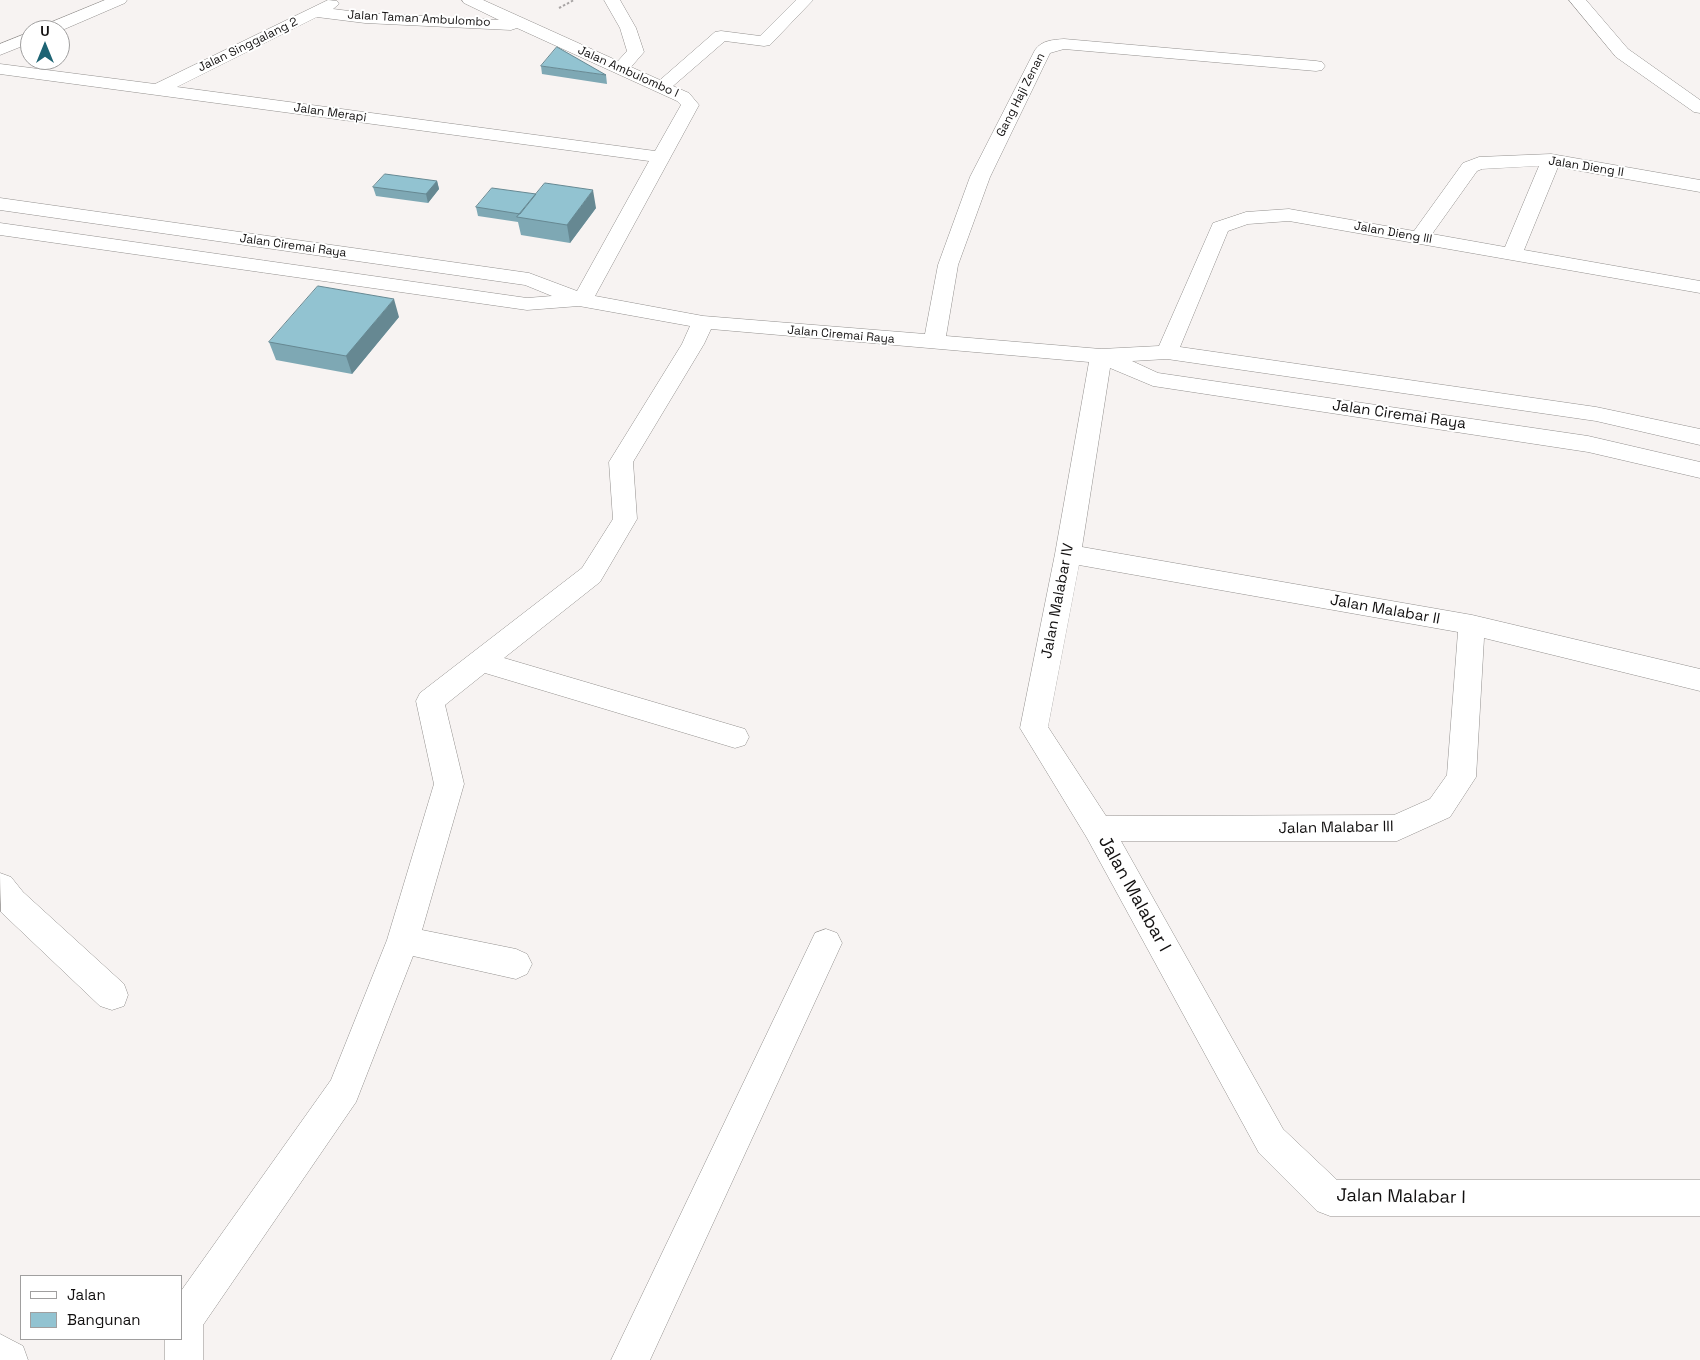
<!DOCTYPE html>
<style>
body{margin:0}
#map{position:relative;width:1700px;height:1360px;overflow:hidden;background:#f7f3f2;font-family:"Space Grotesk",sans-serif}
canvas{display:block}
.legend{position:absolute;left:20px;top:1275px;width:162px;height:65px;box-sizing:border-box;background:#fff;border:1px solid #a09f9f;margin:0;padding:6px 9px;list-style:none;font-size:15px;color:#121010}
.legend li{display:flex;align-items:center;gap:10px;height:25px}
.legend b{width:25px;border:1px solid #a09f9f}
.north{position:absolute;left:20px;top:20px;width:50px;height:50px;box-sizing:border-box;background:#fff;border:1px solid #a09f9f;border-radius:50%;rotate:0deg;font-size:14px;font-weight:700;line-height:20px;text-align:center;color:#121010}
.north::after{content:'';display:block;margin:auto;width:18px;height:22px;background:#1e6474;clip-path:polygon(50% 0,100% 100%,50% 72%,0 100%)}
</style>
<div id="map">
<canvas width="1700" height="1360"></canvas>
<ul class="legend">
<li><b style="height:6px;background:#fff"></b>Jalan</li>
<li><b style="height:14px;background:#92c3d1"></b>Bangunan</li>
</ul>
<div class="north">U</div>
</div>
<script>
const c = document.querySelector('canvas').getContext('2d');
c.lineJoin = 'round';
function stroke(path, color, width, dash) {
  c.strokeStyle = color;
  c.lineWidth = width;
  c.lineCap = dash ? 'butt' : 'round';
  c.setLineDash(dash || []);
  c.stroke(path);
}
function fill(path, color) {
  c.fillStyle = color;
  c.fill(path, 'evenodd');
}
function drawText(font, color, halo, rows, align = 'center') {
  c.font = font + ' "Space Grotesk",sans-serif';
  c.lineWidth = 4;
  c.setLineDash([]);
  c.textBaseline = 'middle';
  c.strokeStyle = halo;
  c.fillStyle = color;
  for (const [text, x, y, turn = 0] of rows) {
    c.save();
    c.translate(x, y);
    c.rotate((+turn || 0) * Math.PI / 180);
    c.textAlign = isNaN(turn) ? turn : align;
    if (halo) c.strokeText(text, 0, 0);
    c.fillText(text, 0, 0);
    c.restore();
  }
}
const minor = new Path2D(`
 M 105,0 L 127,0 L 125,3 L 60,31 L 40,30 L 42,26 Z
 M 462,0 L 483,0 L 618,61 L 627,51 L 620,28 L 604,0 L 620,0 L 636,28 L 644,52 L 631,67 L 660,80 L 715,32 L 721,31 L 760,36 L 796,0 L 813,0 L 770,45 L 764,46 L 725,41 L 673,86 L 689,93 L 699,105 L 595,296 L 703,316 L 925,334 L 938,265 L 970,177 L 1035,50 C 1042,40 1053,40 1064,39 L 1316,61 L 1322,62 L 1325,66 L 1322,70 L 1316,71 L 1064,49 L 1050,53 L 990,177 L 958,265 L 946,336 L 1101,349 L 1159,346 L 1213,223 L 1246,212 L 1289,209 L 1414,231 L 1463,163 L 1479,157 L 1551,154 L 1700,180 L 1700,192 L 1558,167 L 1524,250 L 1700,281 L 1700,293 L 1289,221 L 1248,224 L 1228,231 L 1180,347 L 1596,407 L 1700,429 L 1700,445 L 1596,421 L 1167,359 L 1132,361 L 1158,373 L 1588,436 L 1700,462 L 1700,478 L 1588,452 L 1153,386 L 1110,368 L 1082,547 L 1472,615 L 1700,669 L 1700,691 L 1484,638 L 1476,777 L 1450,817 L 1397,841 L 1121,841 L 1283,1129 L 1337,1180 L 1700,1180 L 1700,1216 L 1330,1216 L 1317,1211 L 1259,1153 L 1087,838 L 1020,728 L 1055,554 L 1089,362 L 711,329 L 704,344 L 633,462 L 637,519 L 600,582 L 504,658 L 745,729 L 749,737 L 745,745 L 735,748 L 485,673 L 445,705 L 464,784 L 422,930 L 516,949 L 527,954 L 532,964 L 527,974 L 516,979 L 413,956 L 356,1102 L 203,1325 L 203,1360 L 165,1360 L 165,1339 L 181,1339 L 181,1291 L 331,1080 L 387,940 L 434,784 L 416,701 L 420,693 L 582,568 L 613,519 L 609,462 L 682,344 L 690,326 L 579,306 L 527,310 L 0,235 L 0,223 L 527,298 L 552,296 L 525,285 L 0,210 L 0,198 L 529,273 L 577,291 L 649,161 L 0,74 L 0,64 L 155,84 L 328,0 L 337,1 L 339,4 L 333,9 L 365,13 L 499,20 L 464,3 ZM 317,17 L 365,23 L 511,30 L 517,28 L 677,101 L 681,105 L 655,151 L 177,87 ZM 1539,166 L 1505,247 L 1432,234 L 1477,171 L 1482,169 ZM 1079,565 L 1458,632 L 1447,775 L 1430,799 L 1394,815 L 1106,816 L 1048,727 Z
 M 1569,0 L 1586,0 L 1628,49 L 1700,100 L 1700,113 L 1694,112 L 1616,57 Z
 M 30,32 L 30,43 L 0,55 L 0,44 Z
 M 0,873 L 11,877 L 23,892 L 124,984 L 128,995 L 124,1006 L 112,1010 L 100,1006 L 1,912 Z
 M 826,929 L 837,933 L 842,943 L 650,1360 L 611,1360 L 815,933 Z
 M 0,1334 L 23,1346 L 28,1360 L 0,1360 Z`);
stroke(minor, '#93908e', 1);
stroke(new Path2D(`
 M 559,8 L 574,0`), '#a9a5a5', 2, [2.5, 2]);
fill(minor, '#fff');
fill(new Path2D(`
 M 541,66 L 606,75 L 607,84 L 542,74 Z
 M 437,181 L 439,189 L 428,203 L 376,196 L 373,187 Z
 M 476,207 L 596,208 L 570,243 L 521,235 L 518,222 L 478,216 Z
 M 399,317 L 352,374 L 276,360 L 269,342 Z`), '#7ea8b4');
fill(new Path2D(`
 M 437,181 L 439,189 L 428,203 L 426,194 Z
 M 593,190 L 596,208 L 570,243 L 567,225 Z
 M 394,299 L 399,317 L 352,374 L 346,356 Z`), '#668892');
const building = new Path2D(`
 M 557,47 L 606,75 L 541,66 Z
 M 385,174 L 437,181 L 426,194 L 373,187 Z
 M 545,183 L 593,190 L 567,225 L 517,217 Z
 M 492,188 L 536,194 L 520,214 L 476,207 Z
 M 318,286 L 394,299 L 346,356 L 269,342 Z`);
fill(building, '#92c3d1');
stroke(building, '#668892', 1);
drawText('12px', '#121010', '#fff', [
 ["Jalan Taman Ambulombo",419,19,3],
 ["Jalan Singgalang 2",248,45,-26],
 ["Jalan Ambulombo I",628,72,24],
 ["Gang Haji Zenan",1021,95,-63],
 ["Jalan Merapi",330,113,8],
 ["Jalan Dieng II",1586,167,9],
 ["Jalan Dieng III",1393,233,10],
 ["Jalan Ciremai Raya",293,246,8],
 ["Jalan Ciremai Raya",841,335,5]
]);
drawText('15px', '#121010', '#fff', [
 ["Jalan Ciremai Raya",1399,415,8],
 ["Jalan Malabar IV",1058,601,-79],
 ["Jalan Malabar II",1385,610,10],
 ["Jalan Malabar III",1336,828,-1]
]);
drawText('18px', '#121010', '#fff', [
 ["Jalan Malabar I",1134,894,61],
 ["Jalan Malabar I",1401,1197,1]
]);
</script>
